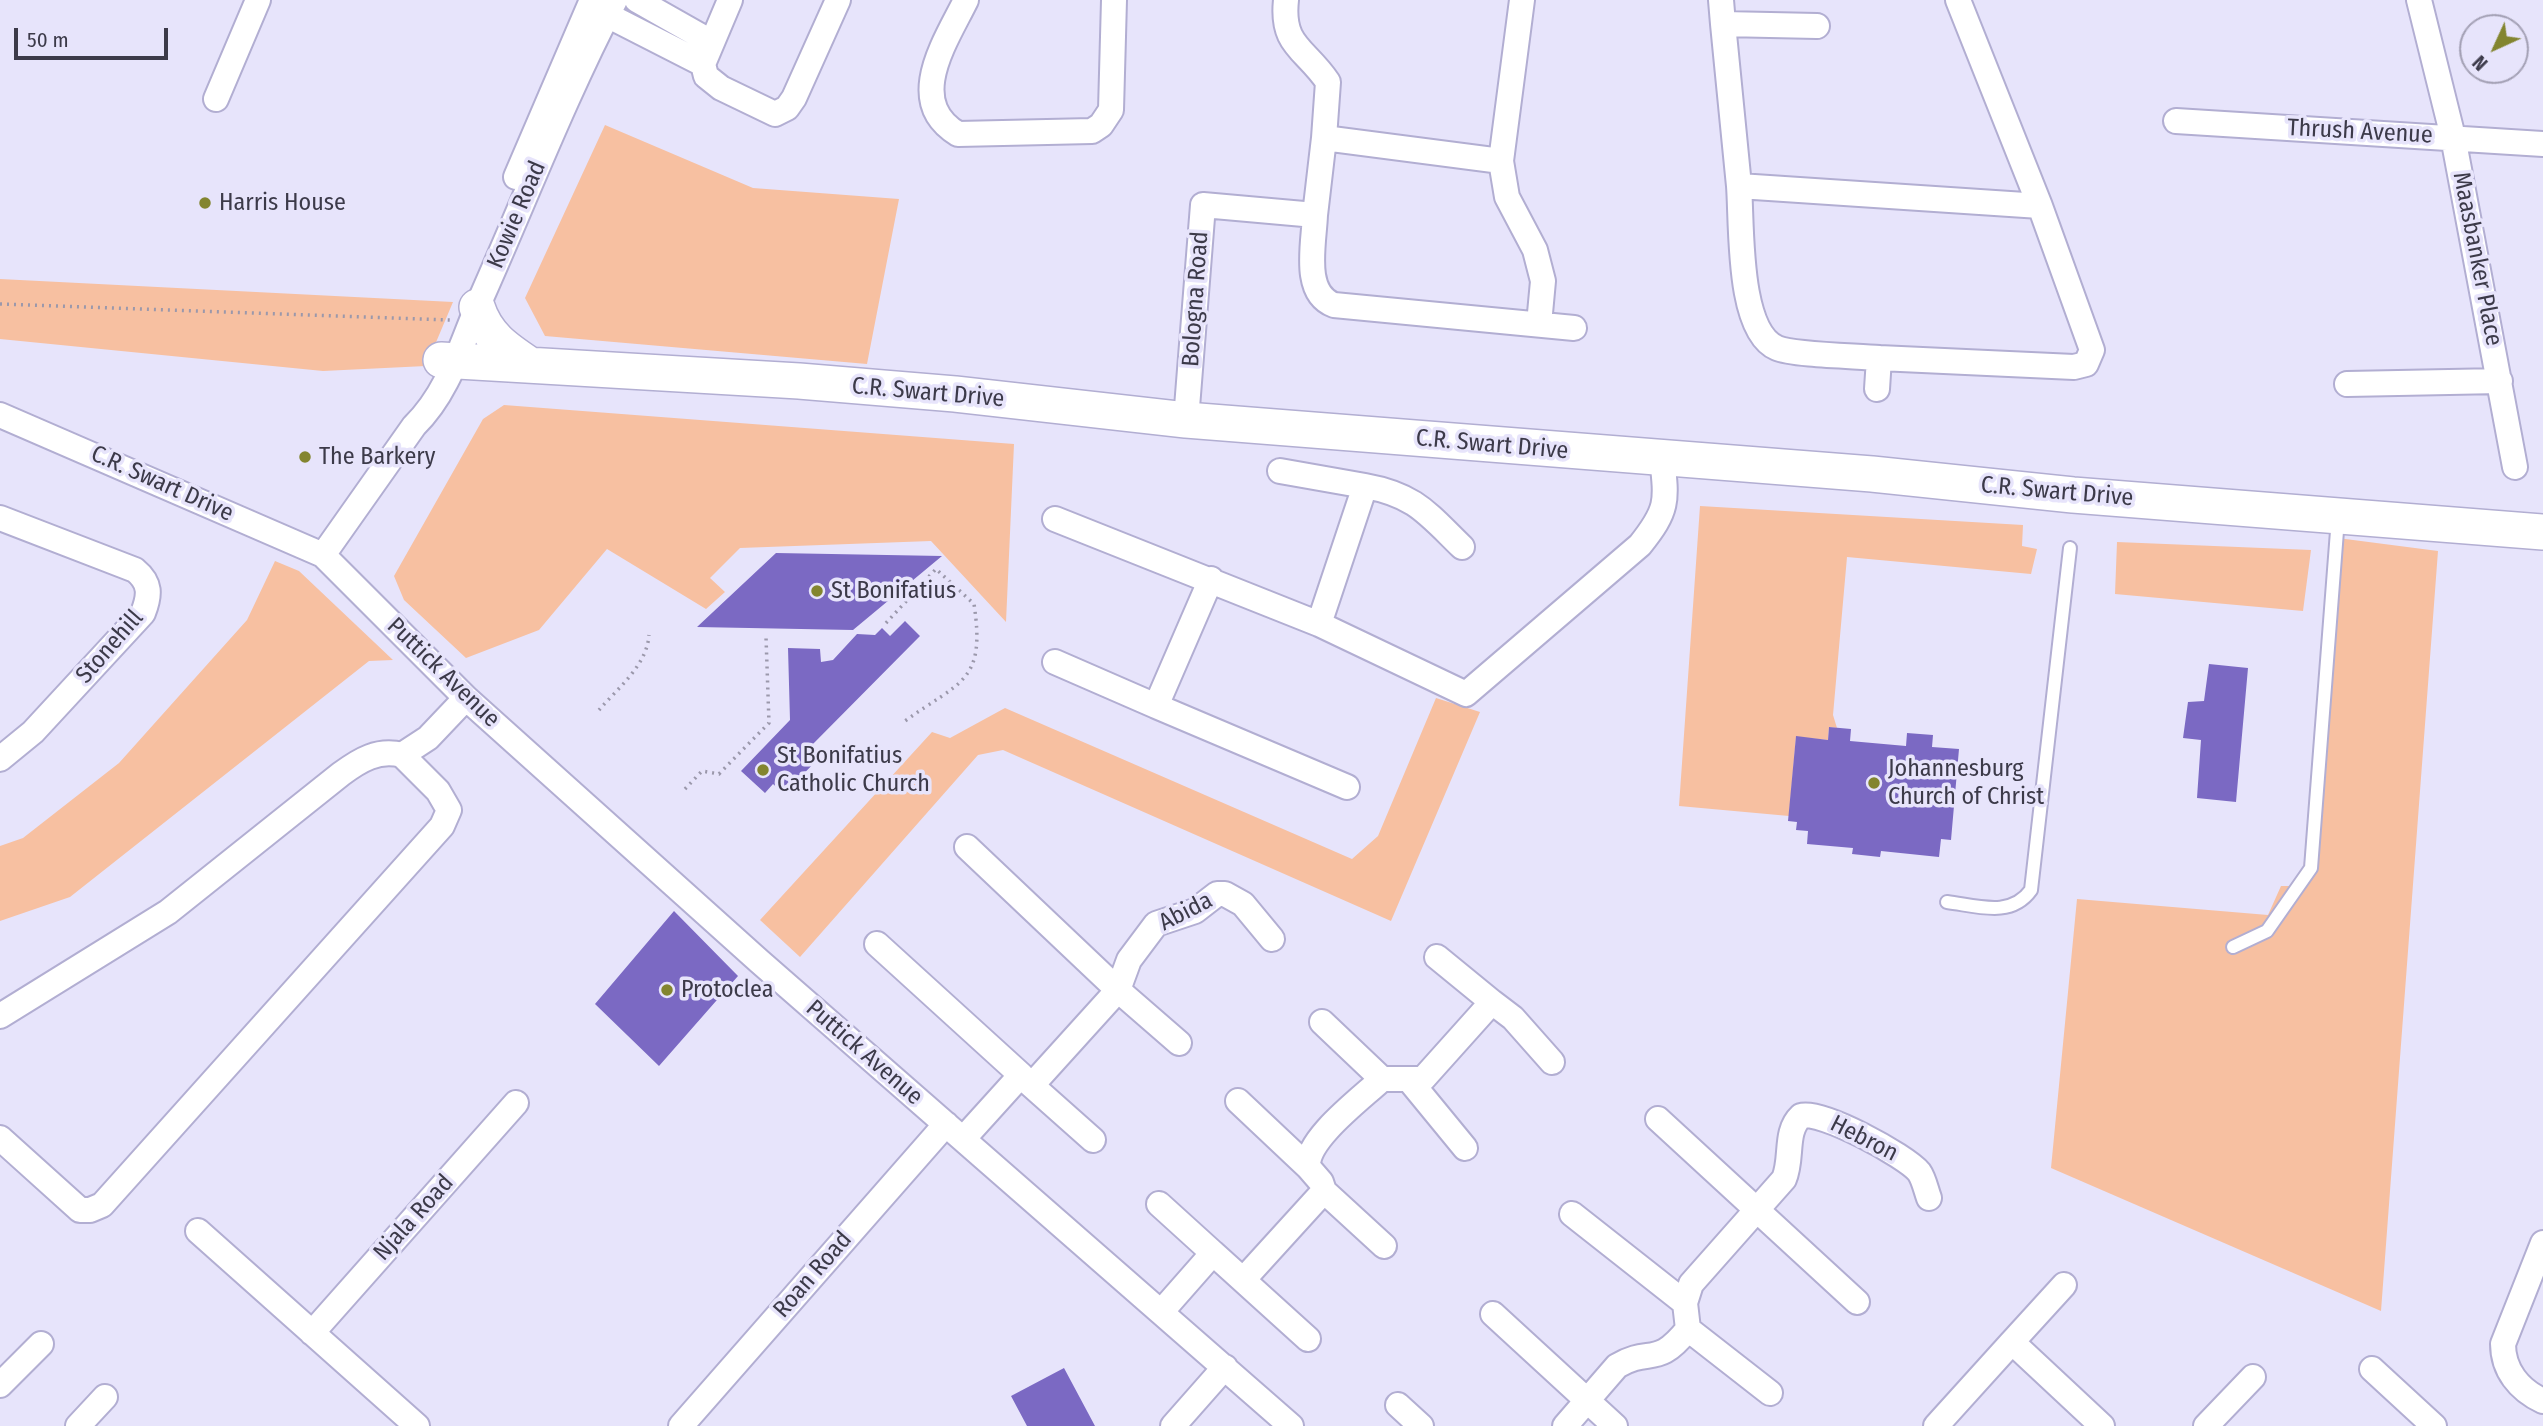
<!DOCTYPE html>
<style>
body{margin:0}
#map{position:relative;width:2543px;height:1426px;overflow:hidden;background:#e7e4fb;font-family:"Fira Sans Condensed",sans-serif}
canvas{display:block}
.north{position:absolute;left:2459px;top:14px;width:70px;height:70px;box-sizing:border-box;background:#e7e4fb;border:2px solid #a3a0b4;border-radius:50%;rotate:225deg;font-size:19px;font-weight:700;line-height:28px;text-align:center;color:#3c3a49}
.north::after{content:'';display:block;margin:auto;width:24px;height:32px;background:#83852f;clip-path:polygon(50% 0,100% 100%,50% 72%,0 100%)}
.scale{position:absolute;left:14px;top:28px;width:154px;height:32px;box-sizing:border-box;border:4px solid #3c3a49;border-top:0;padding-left:9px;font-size:21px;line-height:24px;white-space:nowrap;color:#3c3a49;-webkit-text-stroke:5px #e7e4fb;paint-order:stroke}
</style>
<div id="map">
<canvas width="2543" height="1426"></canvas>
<div class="north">N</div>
<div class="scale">50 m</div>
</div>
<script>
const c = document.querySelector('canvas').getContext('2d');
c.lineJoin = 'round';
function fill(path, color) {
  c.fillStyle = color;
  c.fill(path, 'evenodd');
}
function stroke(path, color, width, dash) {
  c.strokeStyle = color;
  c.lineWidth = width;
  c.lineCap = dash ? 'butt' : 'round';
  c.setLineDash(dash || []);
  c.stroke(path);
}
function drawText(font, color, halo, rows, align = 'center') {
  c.font = font + ' "Fira Sans Condensed",sans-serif';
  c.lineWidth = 7;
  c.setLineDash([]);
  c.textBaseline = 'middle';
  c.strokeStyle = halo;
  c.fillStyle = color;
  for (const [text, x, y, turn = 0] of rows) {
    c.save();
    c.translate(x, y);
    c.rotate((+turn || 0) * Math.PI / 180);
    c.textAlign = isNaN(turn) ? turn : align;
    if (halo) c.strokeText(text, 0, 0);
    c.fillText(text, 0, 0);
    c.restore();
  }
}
fill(new Path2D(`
 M 605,125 L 753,188 L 899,199 L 867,364 L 545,336 L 525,298 Z
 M 0,279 L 453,302 L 426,366 L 323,371 L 0,339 Z
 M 504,405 L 1014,444 L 1006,622 L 931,541 L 740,548 L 710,578 L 725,592 L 706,609 L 607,549 L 539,630 L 466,658 L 404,600 L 394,576 L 483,419 Z
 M 1700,506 L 2023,525 L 2022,546 L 2037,549 L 2031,574 L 1847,557 L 1833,715 L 1837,728 L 1829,727 L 1828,740 L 1796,737 L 1789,816 L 1679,806 Z
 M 2330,537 L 2438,551 L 2381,1311 L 2051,1168 L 2077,899 L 2268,915 L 2281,886 L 2302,886 Z
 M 2117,542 L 2311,550 L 2303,611 L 2115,594 Z
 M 275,561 L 299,571 L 393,660 L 369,661 L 70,897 L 0,921 L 0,846 L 23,838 L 119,763 L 247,620 Z
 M 1436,698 L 1480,712 L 1391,921 L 1003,750 L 978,755 L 800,957 L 760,920 L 932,732 L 950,738 L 1005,708 L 1352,859 L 1378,836 Z`), '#f7c0a1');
fill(new Path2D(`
 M 776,553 L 942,556 L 853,630 L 697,627 Z
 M 905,621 L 920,636 L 809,748 L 818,759 L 784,794 L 773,784 L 765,793 L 741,771 L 790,720 L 788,648 L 820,649 L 821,662 L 833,660 L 857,634 L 875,635 L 882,628 L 890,636 Z
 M 2209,664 L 2248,668 L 2236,802 L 2197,798 L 2201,740 L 2183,738 L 2188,702 L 2204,701 Z
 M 1829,727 L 1851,729 L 1850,741 L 1906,746 L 1907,733 L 1933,735 L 1932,747 L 1959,749 L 1951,840 L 1941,839 L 1939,857 L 1881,851 L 1880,857 L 1852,854 L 1853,848 L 1807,844 L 1808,831 L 1796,830 L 1797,822 L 1788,821 L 1796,736 L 1828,740 Z
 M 674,911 L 738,976 L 659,1066 L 595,1004 Z
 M 1064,1368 L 1095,1426 L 1027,1426 L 1011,1396 Z`), '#7b69c3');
const lane = new Path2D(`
 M 1947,902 C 1978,906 2011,918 2031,890 L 2070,548
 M 2233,947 L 2267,931 L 2311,868 L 2338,518`);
const street = new Path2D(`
 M 637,0 L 711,42
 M 730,0 L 703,64 L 706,76 L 721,88 L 775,114 L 787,108 L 794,98 L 838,0
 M 966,0 C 946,41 904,101 958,134 L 1092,131 L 1101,125 L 1111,110 L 1114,0
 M 1286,0 C 1281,46 1305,48 1328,82 L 1324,138
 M 1721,0 L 1723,24
 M 1958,0 L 2040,206
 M 2419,0 L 2453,137 L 2515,467
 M 596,5 L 607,15 L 703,64
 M 216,99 L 258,0
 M 2176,121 L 2543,144
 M 1501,161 L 1522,0
 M 516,177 L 592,0
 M 1739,186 L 1723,24 L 1817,26
 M 1315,215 L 1324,138 L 1501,161 L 1507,197 L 1535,250 L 1543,281 L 1539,324
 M 2347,384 L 2500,381
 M 1877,389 L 1879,358 C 1857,356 1793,355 1777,348 C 1737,331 1742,224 1739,186 L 2040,206 L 2092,350 L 2086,364 L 2074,367 L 1879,358
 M 0,415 L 323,555 L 466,698 L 759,961 L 1291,1426
 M 1186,420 L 1203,205 L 1315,215 C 1314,243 1302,293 1334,305 L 1574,328
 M 1280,471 L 1365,486 L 1319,624
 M 1365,486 C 1415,495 1427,513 1462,547
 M 0,518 L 135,570 C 151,583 150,595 143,613 L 33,732 L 0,759
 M 1055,519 L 1319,624 L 1466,694 L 1640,545 C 1668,510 1667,502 1662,458
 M 323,555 L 414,426 C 450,391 462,341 482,296 C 526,197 565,96 615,0
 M 1055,662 L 1156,706 L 1211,579
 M 1156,706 L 1347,787
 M 402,755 L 428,738 L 466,698
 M 967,847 L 1118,990 L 1179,1043
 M 877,944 L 1021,1075 L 964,1138
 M 1437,957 L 1492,1002
 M 0,1016 L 168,912 L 341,774 C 360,760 378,749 402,755 L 438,791 L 449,810 L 442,826 L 102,1205 L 90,1210 L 80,1210 L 0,1138
 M 1322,1022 L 1382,1079
 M 1021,1076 L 1093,1140
 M 1410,1081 L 1465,1148
 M 1032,1085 L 1118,990 L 1129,960 L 1156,924 L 1195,911 L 1217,894 L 1225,894 L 1243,904 L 1272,939
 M 1238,1101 L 1308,1167
 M 1658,1119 L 1857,1302
 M 1324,1191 L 1384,1246
 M 1159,1204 L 1213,1253 L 1162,1311
 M 1572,1214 L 1685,1303
 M 198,1231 L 417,1426
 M 2543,1243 L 2503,1344 C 2503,1370 2519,1390 2543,1401
 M 1213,1253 L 1308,1339
 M 1243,1280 L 1324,1191 L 1321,1182 L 1308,1167 C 1306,1139 1362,1098 1382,1079 L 1423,1079 L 1492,1002 L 1513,1018 L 1552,1062
 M 1493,1314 L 1615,1426
 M 1688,1329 L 1770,1393
 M 312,1333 L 516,1103
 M 2012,1342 L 2064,1285
 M 2372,1369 L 2434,1426
 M 0,1385 L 41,1344
 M 1398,1405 L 1421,1426
 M 78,1426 L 105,1397
 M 681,1426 L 946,1124
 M 1173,1426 L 1225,1367
 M 1565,1426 L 1617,1366 C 1651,1346 1656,1369 1688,1329 L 1685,1303 L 1691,1284 L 1784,1179 C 1793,1158 1784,1132 1801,1116 C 1820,1109 1906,1156 1919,1172 C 1924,1179 1926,1190 1929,1198
 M 1936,1426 L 2012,1342 L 2102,1426
 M 2206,1426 L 2253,1377`);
const secondary = new Path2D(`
 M 477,307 C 486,336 506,349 530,365
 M 441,360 L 799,381 L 955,394 L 1186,420 L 1872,474 L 2073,495 L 2543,532`);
stroke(lane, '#b2aed2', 16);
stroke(street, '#b2aed2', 28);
stroke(secondary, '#b2aed2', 38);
stroke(new Path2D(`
 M 0,304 L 450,320
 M 886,623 L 936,569 L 974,604 C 986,683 960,681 905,721
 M 599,710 C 618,688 647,665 649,635
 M 685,789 L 702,771 L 719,774 L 769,723 L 766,637`), '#9b98ab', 3.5, [2, 5]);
stroke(lane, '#fff', 12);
stroke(street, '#fff', 24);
stroke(secondary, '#fff', 35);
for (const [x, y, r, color] of [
 [205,203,7,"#83852f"],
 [305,457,7,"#83852f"],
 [817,591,7,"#83852f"],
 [763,770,7,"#83852f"],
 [1874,783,7,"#83852f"],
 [667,990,7,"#83852f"]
]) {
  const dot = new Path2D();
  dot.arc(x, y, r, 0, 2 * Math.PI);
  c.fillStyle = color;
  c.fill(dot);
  stroke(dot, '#e7e4fb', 2.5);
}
drawText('24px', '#3c3a49', '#e7e4fb', [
 ["Thrush Avenue",2360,132,3],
 ["Kowie Road",517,215,-67],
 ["Maasbanker Place",2477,259,79],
 ["Bologna Road",1196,299,-86],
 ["C.R. Swart Drive",928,393,5],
 ["C.R. Swart Drive",1492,445,5],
 ["C.R. Swart Drive",162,484,24],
 ["C.R. Swart Drive",2057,492,5],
 ["Stonehill",110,647,-49],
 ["Puttick Avenue",443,673,44],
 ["Abida",1186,912,-27],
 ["Puttick Avenue",864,1053,41],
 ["Hebron",1864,1139,27],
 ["Njala Road",414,1218,-48],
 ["Roan Road",813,1275,-49]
]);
drawText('24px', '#3c3a49', '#e7e4fb', [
 ["Harris House",219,203],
 ["The Barkery",319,457],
 ["St Bonifatius",831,591],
 ["St Bonifatius",777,756],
 ["Catholic Church",777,784],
 ["Johannesburg",1888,769],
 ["Church of Christ",1888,797],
 ["Protoclea",681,990]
], 'left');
</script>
